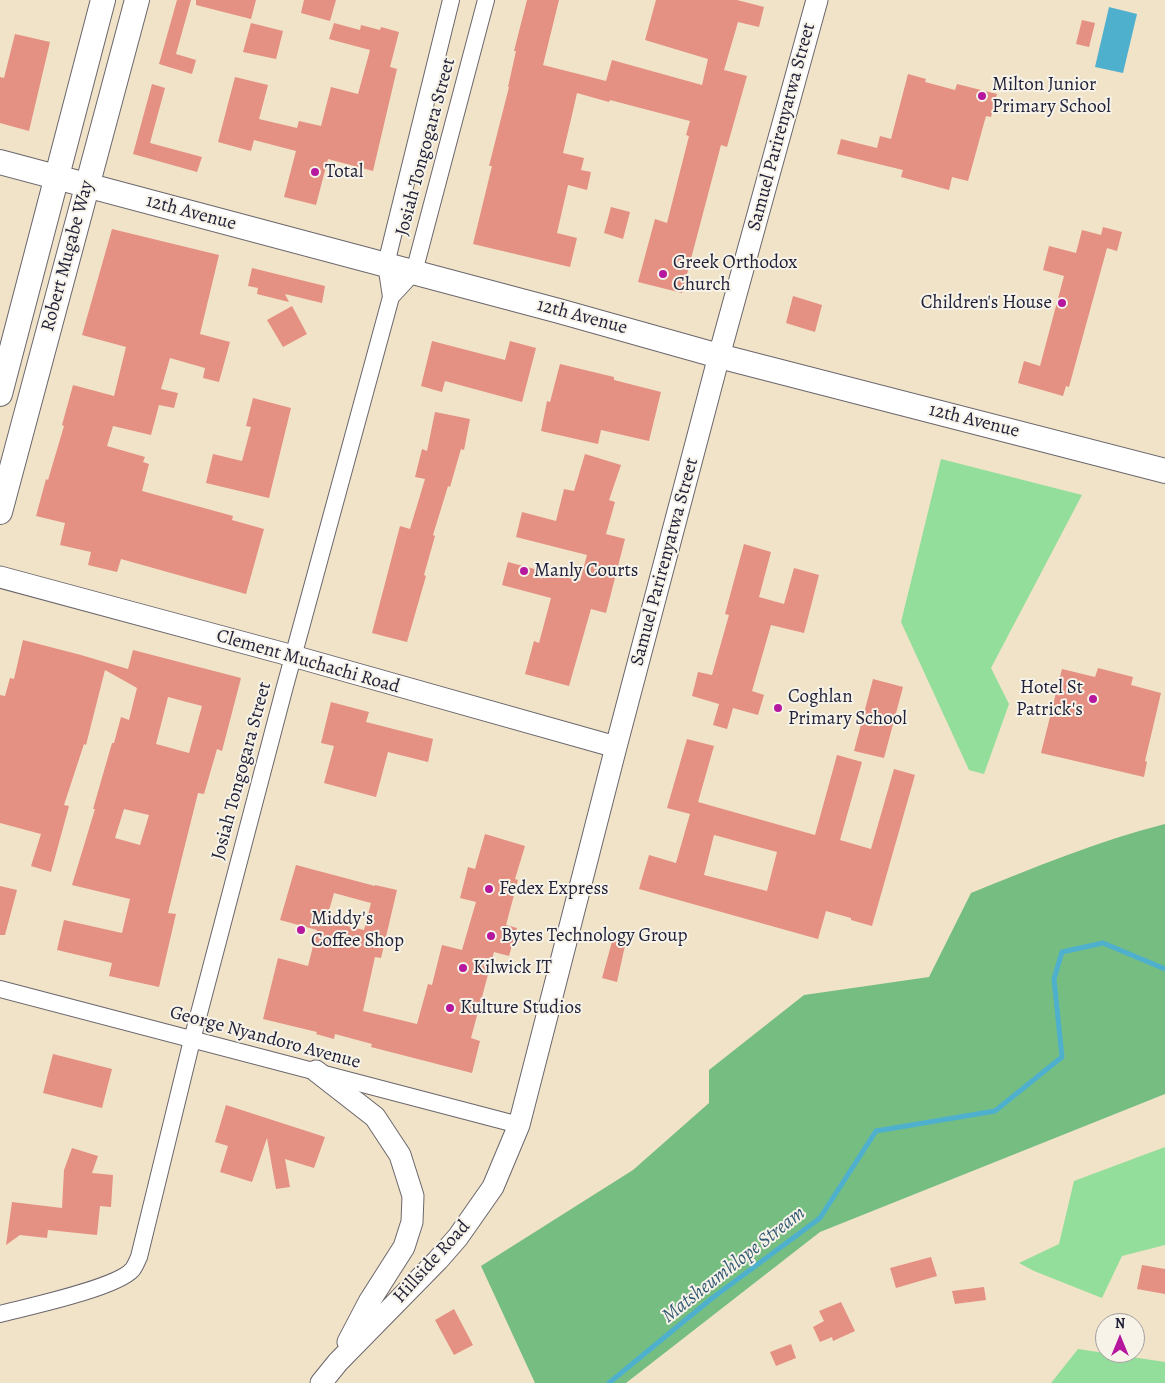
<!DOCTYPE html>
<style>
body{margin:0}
#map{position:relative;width:1165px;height:1383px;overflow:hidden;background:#f1e3c8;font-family:Alegreya,serif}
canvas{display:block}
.north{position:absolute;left:1095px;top:1313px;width:50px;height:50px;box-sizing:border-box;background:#f7f3e8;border:1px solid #a29fa3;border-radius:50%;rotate:0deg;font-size:14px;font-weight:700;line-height:20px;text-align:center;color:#22223b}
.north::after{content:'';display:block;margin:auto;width:18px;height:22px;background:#b5179e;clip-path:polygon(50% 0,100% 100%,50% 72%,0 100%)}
</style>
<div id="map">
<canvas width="1165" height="1383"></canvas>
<div class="north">N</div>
</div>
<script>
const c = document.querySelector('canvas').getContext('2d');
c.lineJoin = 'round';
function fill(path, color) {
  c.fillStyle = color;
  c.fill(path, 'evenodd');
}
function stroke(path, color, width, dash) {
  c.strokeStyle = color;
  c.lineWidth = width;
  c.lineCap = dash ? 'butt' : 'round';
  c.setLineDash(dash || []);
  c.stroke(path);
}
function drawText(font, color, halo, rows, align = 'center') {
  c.font = font + ' Alegreya,serif';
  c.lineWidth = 4;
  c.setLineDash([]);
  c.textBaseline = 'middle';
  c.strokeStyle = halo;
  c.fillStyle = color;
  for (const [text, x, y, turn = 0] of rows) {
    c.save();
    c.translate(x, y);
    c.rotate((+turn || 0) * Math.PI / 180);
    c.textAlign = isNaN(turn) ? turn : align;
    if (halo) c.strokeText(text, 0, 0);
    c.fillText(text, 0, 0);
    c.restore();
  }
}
fill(new Path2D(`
 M 941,459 L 1082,495 L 991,668 L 1009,704 L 984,774 L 969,770 L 901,622 Z
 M 1165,1147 L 1165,1245 L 1122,1256 L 1102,1298 L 1034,1271 L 1019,1263 L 1059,1244 L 1074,1181 Z
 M 1078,1349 L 1165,1362 L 1165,1383 L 1051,1383 Z`), '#93de9a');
fill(new Path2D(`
 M 1165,824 L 1165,1094 L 820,1232 L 626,1383 L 535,1383 L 481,1266 L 633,1170 L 709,1103 L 709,1070 L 804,995 L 929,977 L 971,893 C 1035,867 1098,841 1165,824 Z`), '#76bd82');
fill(new Path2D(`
 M 1109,7 L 1137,14 L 1123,73 L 1095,67 Z`), '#4fb0ce');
stroke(new Path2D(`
 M 609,1383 L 711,1299 L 820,1218 L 876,1131 L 995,1111 L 1062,1057 L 1054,979 L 1062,952 L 1103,943 L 1165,969`), '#4fb0ce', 5);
fill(new Path2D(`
 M 177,0 L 191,0 L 176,54 L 196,60 L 192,74 L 159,64 Z
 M 196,0 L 256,0 L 251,19 L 196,5 Z
 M 304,0 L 336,0 L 330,21 L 301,13 Z
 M 527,0 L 559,0 L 543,65 L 606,81 L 612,60 L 702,85 L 708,59 L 645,40 L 656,0 L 737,0 L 764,7 L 759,27 L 738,22 L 724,70 L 747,76 L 727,147 L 721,145 L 682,293 L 638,282 L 655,219 L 667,223 L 689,136 L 686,135 L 690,121 L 610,100 L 609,102 L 577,93 L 572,115 L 563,153 L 584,158 L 581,170 L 591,172 L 587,190 L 568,185 L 557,233 L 577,238 L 570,267 L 473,244 L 492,166 L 489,166 L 509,87 L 508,87 L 516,51 L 514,51 Z
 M 1082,20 L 1095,23 L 1089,47 L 1076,44 Z
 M 251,23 L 283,31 L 276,59 L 243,52 Z
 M 334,23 L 360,30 L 361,25 L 380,30 L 381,27 L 399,32 L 390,67 L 397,69 L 373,171 L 328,159 L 316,205 L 284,197 L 296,151 L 254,140 L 251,151 L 218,142 L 235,77 L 268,85 L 259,119 L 297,128 L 299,121 L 321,126 L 331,87 L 358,94 L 370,50 L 329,39 Z
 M 15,34 L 50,42 L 29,131 L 0,123 L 0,77 L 4,78 Z
 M 908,74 L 926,79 L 925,82 L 955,90 L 957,84 L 997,94 L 991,117 L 986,116 L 968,181 L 952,177 L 949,190 L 901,177 L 903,170 L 837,154 L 841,139 L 877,148 L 880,136 L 891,139 Z
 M 152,84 L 165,88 L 150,143 L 202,157 L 197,172 L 133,154 Z
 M 611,207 L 630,212 L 623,239 L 604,233 Z
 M 1103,227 L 1122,232 L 1117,251 L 1107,248 L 1069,387 L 1066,386 L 1063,396 L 1018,383 L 1024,361 L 1040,366 L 1064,276 L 1043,270 L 1049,246 L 1076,253 L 1082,230 L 1101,235 Z
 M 112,229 L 219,255 L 200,334 L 230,342 L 219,382 L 203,378 L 205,368 L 170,358 L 161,389 L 178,393 L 174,408 L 159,405 L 151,435 L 113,426 L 107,446 L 145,457 L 143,462 L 149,464 L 142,491 L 233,516 L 232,520 L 264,529 L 246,594 L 121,559 L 117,572 L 88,565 L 91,552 L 60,545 L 65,523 L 36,516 L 46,479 L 48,480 L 64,426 L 62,425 L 73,385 L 114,396 L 126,347 L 82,335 Z
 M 252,268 L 325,286 L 322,303 L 285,294 L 289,302 L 257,294 L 258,288 L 248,286 Z
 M 793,296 L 822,305 L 815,332 L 786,323 Z
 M 292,306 L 307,334 L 283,347 L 267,320 Z
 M 432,341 L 505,360 L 510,341 L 536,348 L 522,402 L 445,381 L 442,392 L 421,386 Z
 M 560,364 L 614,377 L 614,380 L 661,392 L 649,441 L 601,430 L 598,444 L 541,431 L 547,401 L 550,402 Z
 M 253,398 L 291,408 L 269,498 L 206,483 L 213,454 L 242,461 L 251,427 L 246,426 Z
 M 435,412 L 470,419 L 464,450 L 461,449 L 450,487 L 448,486 L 433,535 L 435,536 L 424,575 L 426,576 L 407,642 L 372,633 L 400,526 L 410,529 L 425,479 L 415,477 L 422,449 L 427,451 Z
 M 585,454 L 621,465 L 609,500 L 615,502 L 606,534 L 625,539 L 606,613 L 591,609 L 569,686 L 525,674 L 534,641 L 539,643 L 551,598 L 502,585 L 508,562 L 580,581 L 587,555 L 516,537 L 522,512 L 556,521 L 564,489 L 574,491 Z
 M 744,544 L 771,552 L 759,597 L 784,604 L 794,568 L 819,575 L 804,633 L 771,625 L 752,691 L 764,695 L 758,715 L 733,708 L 727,729 L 713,725 L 719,704 L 692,696 L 698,672 L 712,675 L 729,615 L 725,614 Z
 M 23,640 L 81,655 L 128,669 L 133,650 L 241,678 L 222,751 L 217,749 L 204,794 L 198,793 L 168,913 L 176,914 L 159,987 L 109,976 L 112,963 L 57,950 L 64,920 L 122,933 L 130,899 L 72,885 L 95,809 L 93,809 L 112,743 L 114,743 L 121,717 L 129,720 L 137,688 L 105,670 L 86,745 L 84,744 L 64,805 L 69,806 L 51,872 L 31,866 L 41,834 L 0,823 L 0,695 L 5,696 L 10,678 L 14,679 ZM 168,697 L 202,706 L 189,753 L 156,744 ZM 124,809 L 149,815 L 140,845 L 115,838 Z
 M 1098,668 L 1133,677 L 1131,685 L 1161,693 L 1145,761 L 1147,762 L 1144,777 L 1041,753 L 1062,669 L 1095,677 Z
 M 873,679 L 903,687 L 884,758 L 854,751 Z
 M 331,702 L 369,712 L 366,722 L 433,739 L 428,762 L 388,752 L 376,797 L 324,783 L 334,746 L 321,743 Z
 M 687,739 L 714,746 L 698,802 L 815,835 L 837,755 L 862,762 L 840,840 L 871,849 L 894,769 L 915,775 L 872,926 L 851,920 L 851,918 L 826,911 L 818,939 L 639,889 L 649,855 L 676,863 L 690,814 L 667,808 ZM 714,835 L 777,852 L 767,891 L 704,875 Z
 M 485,834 L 525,846 L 515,879 L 518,880 L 506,925 L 517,928 L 509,956 L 494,952 L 471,1038 L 480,1041 L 472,1073 L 371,1047 L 372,1044 L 335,1034 L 334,1039 L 316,1034 L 317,1032 L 263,1019 L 278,958 L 308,966 L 317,930 L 280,920 L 296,865 L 375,886 L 375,885 L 397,890 L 381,958 L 375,957 L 363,1011 L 417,1024 L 428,984 L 432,985 L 442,945 L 462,950 L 476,902 L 460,898 L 468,867 L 475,869 ZM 334,893 L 371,903 L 364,930 L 326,921 Z
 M 0,886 L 17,890 L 5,935 L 0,935 Z
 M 613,938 L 626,941 L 617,982 L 602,978 Z
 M 53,1054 L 112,1069 L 102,1108 L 43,1093 Z
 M 226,1105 L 325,1137 L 314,1168 L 285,1159 L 290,1187 L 276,1189 L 267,1138 L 252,1182 L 220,1172 L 228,1146 L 215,1142 Z
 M 72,1148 L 98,1156 L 92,1173 L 113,1175 L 111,1207 L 100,1206 L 97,1235 L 48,1230 L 47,1238 L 20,1235 L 6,1245 L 12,1202 L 62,1208 L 64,1170 Z
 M 931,1257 L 937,1276 L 896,1288 L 890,1268 Z
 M 1142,1265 L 1165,1269 L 1165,1294 L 1137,1289 Z
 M 984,1287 L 986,1300 L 955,1304 L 952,1291 Z
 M 841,1302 L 855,1331 L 833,1341 L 832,1337 L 820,1342 L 813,1327 L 824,1321 L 819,1311 Z
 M 454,1309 L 473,1345 L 454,1355 L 435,1320 Z
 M 791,1344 L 796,1358 L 776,1366 L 770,1352 Z`), '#e49082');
const minor = new Path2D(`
 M 391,297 L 414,272 L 486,0
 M 0,989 L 519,1125
 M 0,1314 C 27,1307 116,1288 132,1270 C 135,1267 137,1261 139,1257 L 192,1040 L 284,690 L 391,297 L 386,264 L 451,0`);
const tertiary = new Path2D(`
 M 0,577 L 293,656 L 616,747
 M 316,1071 L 375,1117 L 400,1155 L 413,1196 L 412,1222 L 404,1247 L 369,1302 L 348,1342
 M 321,1383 L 338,1362 L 438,1260 L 458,1237 L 493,1187 L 519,1125 L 616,747 L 719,356 L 817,0`);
const secondary = new Path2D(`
 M 0,162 L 559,311 L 719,356 L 1165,471
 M 0,394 L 103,0
 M 0,512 L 137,0`);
stroke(minor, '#6a666c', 18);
stroke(tertiary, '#6a666c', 23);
stroke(secondary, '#6a666c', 26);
stroke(minor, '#fff', 16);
stroke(tertiary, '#fff', 21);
stroke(secondary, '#fff', 24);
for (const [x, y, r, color] of [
 [982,96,5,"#b5179e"],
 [315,172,5,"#b5179e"],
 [663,274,5,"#b5179e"],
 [1062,303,5,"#b5179e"],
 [524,571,5,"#b5179e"],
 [1093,699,5,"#b5179e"],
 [778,708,5,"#b5179e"],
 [489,889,5,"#b5179e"],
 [301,930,5,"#b5179e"],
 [491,936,5,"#b5179e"],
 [463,968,5,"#b5179e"],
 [450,1008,5,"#b5179e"]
]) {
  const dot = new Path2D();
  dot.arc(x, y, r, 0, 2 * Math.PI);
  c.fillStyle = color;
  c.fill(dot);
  stroke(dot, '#f7f3e8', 2);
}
drawText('19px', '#22223b', '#f7f3e8', [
 ["Milton Junior",992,85],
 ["Primary School",992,107],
 ["Total",325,172],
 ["Greek Orthodox",673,263],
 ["Church",673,285],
 ["Children's House",1052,303,"right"],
 ["Manly Courts",534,571],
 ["Hotel St",1083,688,"right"],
 ["Patrick's",1083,710,"right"],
 ["Coghlan",788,697],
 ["Primary School",788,719],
 ["Fedex Express",499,889],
 ["Middy's",311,919],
 ["Coffee Shop",311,941],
 ["Bytes Technology Group",501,936],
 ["Kilwick IT",473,968],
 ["Kulture Studios",460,1008]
], 'left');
drawText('19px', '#22223b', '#f7f3e8', [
 ["Samuel Parirenyatwa Street",782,127,-75],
 ["Josiah Tongogara Street",426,147,-75],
 ["12th Avenue",191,213,15],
 ["Robert Mugabe Way",68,256,-75],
 ["12th Avenue",582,317,15],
 ["12th Avenue",974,421,14],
 ["Samuel Parirenyatwa Street",665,562,-75],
 ["Clement Muchachi Road",308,662,16],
 ["Josiah Tongogara Street",242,771,-75],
 ["George Nyandoro Avenue",265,1038,15],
 ["Hillside Road",432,1262,-48]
]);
drawText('italic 20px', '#345b76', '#f7f3e8', [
 ["Matsheumhlope Stream",734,1265,-38]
]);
</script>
